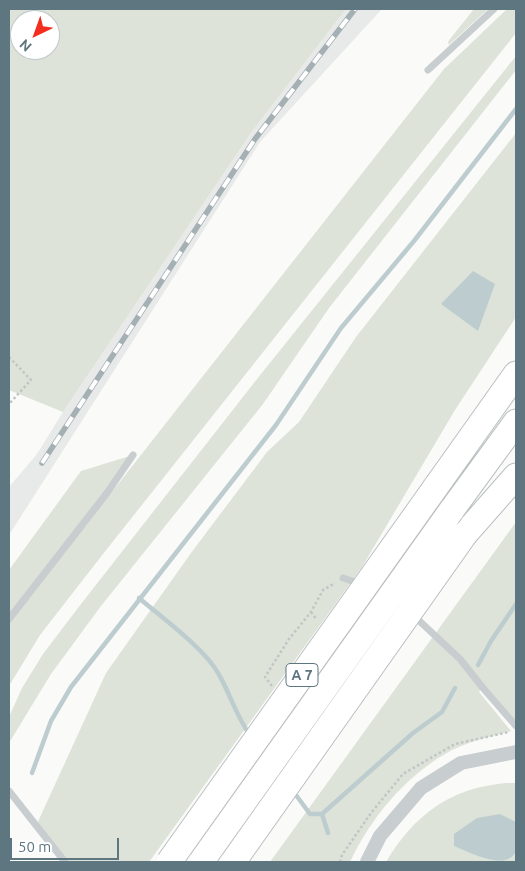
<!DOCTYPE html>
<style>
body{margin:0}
#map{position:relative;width:525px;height:871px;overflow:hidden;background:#fafaf8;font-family:Ubuntu,sans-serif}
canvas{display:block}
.frame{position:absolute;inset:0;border:10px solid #5e7680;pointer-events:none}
.north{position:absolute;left:10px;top:10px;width:50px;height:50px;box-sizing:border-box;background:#fff;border:1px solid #bfc8cc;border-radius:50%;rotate:222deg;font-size:14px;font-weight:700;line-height:20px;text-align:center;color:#5e7680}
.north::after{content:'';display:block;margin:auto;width:18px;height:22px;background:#f32e1f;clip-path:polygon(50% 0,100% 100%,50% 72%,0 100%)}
.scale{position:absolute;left:10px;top:838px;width:109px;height:22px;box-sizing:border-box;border:2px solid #5e7680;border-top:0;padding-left:6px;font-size:15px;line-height:18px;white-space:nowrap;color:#5e7680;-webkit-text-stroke:4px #fff;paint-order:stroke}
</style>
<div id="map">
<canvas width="525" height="871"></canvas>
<div class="frame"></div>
<div class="north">N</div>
<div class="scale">50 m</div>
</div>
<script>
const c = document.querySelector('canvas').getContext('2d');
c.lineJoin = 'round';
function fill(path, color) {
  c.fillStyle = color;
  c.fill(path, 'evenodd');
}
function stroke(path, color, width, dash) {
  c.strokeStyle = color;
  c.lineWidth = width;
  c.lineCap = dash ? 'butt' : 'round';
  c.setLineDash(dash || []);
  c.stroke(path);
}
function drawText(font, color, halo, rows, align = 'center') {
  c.font = font + ' Ubuntu,sans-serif';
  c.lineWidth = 5;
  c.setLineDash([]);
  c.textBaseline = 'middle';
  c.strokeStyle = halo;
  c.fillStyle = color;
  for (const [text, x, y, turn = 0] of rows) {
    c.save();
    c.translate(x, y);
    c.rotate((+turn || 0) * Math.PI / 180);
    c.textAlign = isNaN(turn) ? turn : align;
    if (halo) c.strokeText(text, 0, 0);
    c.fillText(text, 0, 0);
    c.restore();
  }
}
fill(new Path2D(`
 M 346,9 L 382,9 L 260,142 L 9,535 L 9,487 L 37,454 L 63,412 L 251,133 Z`), '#e8eae9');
fill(new Path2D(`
 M 9,9 L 346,9 L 251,133 L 63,412 L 9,390 ZM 20,20 L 50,20 L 50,50 L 20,50 Z
 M 474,9 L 488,9 L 449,45 L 448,42 L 450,39 Z
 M 507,9 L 516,9 L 516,33 L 103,554 L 40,635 L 9,686 L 9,623 L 444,69 Z
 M 516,56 L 516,70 L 329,308 L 263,404 L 101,606 L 51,674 L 9,743 L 9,717 L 22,688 L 43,654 L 81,604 L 257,379 Z
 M 516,133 L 516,317 L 455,410 L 362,567 L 149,862 L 62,862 L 36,826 L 106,673 L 191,553 L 267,452 L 299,422 L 356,337 Z
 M 133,455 L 9,619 L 9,570 L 81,471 Z
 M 516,522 L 516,724 L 482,688 L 479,692 L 511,731 C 489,737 465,742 445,754 C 403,779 371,818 350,862 L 270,862 Z
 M 506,783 L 516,783 L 516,862 L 386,862 C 414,815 450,788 506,783 Z`), '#dde3d8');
fill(new Path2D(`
 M 473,271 L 495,284 L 478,331 L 441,304 Z
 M 500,814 L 516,822 C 516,830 519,846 515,853 C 504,871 469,852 454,846 L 454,834 L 477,818 Z`), '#bdcdcf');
stroke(new Path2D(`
 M 139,598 C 161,617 205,649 218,673 C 230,693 236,716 250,735
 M 478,665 L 491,641 L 516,604
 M 32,773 L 51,721 L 71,687 L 276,425 L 341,328 L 414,241 L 516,109
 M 293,791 L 310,814 L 322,814
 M 328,833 L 322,814 L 413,733 L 442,712 L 455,688`), '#bdcdcf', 4.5);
const highway = new Path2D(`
 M 435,488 L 516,374
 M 451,511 L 516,422
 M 465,534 L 516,476`);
stroke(highway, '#babfc2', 27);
stroke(new Path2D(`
 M 9,357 L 31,380 L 9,404
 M 311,612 L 317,620
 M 272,686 L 265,677 L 289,639 L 311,612 L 323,590 L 335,583
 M 340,862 L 342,855 L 371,813 L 403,774 L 455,744 L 509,732`), '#c1c5c6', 2.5, [2.5, 2.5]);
stroke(new Path2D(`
 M 428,70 L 494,9
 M 343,578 L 389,593
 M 413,615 L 460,659 L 483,688 L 516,726
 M 9,619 L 107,493 L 133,455
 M 9,791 L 65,862
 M 237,833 L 258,806`), '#c8cdd0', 7);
stroke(new Path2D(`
 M 367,862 L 380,836 L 421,788 L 461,763 L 516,752`), '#c8cdd0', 14);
stroke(highway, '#fff', 25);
const rail = new Path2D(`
 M 42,463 L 255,139 L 355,9`);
stroke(rail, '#a5b0b4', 5.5);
stroke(rail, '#fff', 4, [11]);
const highwayBridge = new Path2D(`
 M 169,862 L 435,488
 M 201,862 L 451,511
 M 233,862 L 465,534`);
stroke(highwayBridge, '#babfc2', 27, []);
stroke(highwayBridge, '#fff', 25);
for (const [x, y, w] of [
 [302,675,32]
]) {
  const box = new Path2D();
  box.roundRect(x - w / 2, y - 11.5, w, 23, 4);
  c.fillStyle = '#fff';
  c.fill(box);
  stroke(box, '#5e7680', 1);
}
drawText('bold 14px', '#5e7680', null, [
 ["A 7",302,675]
]);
</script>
